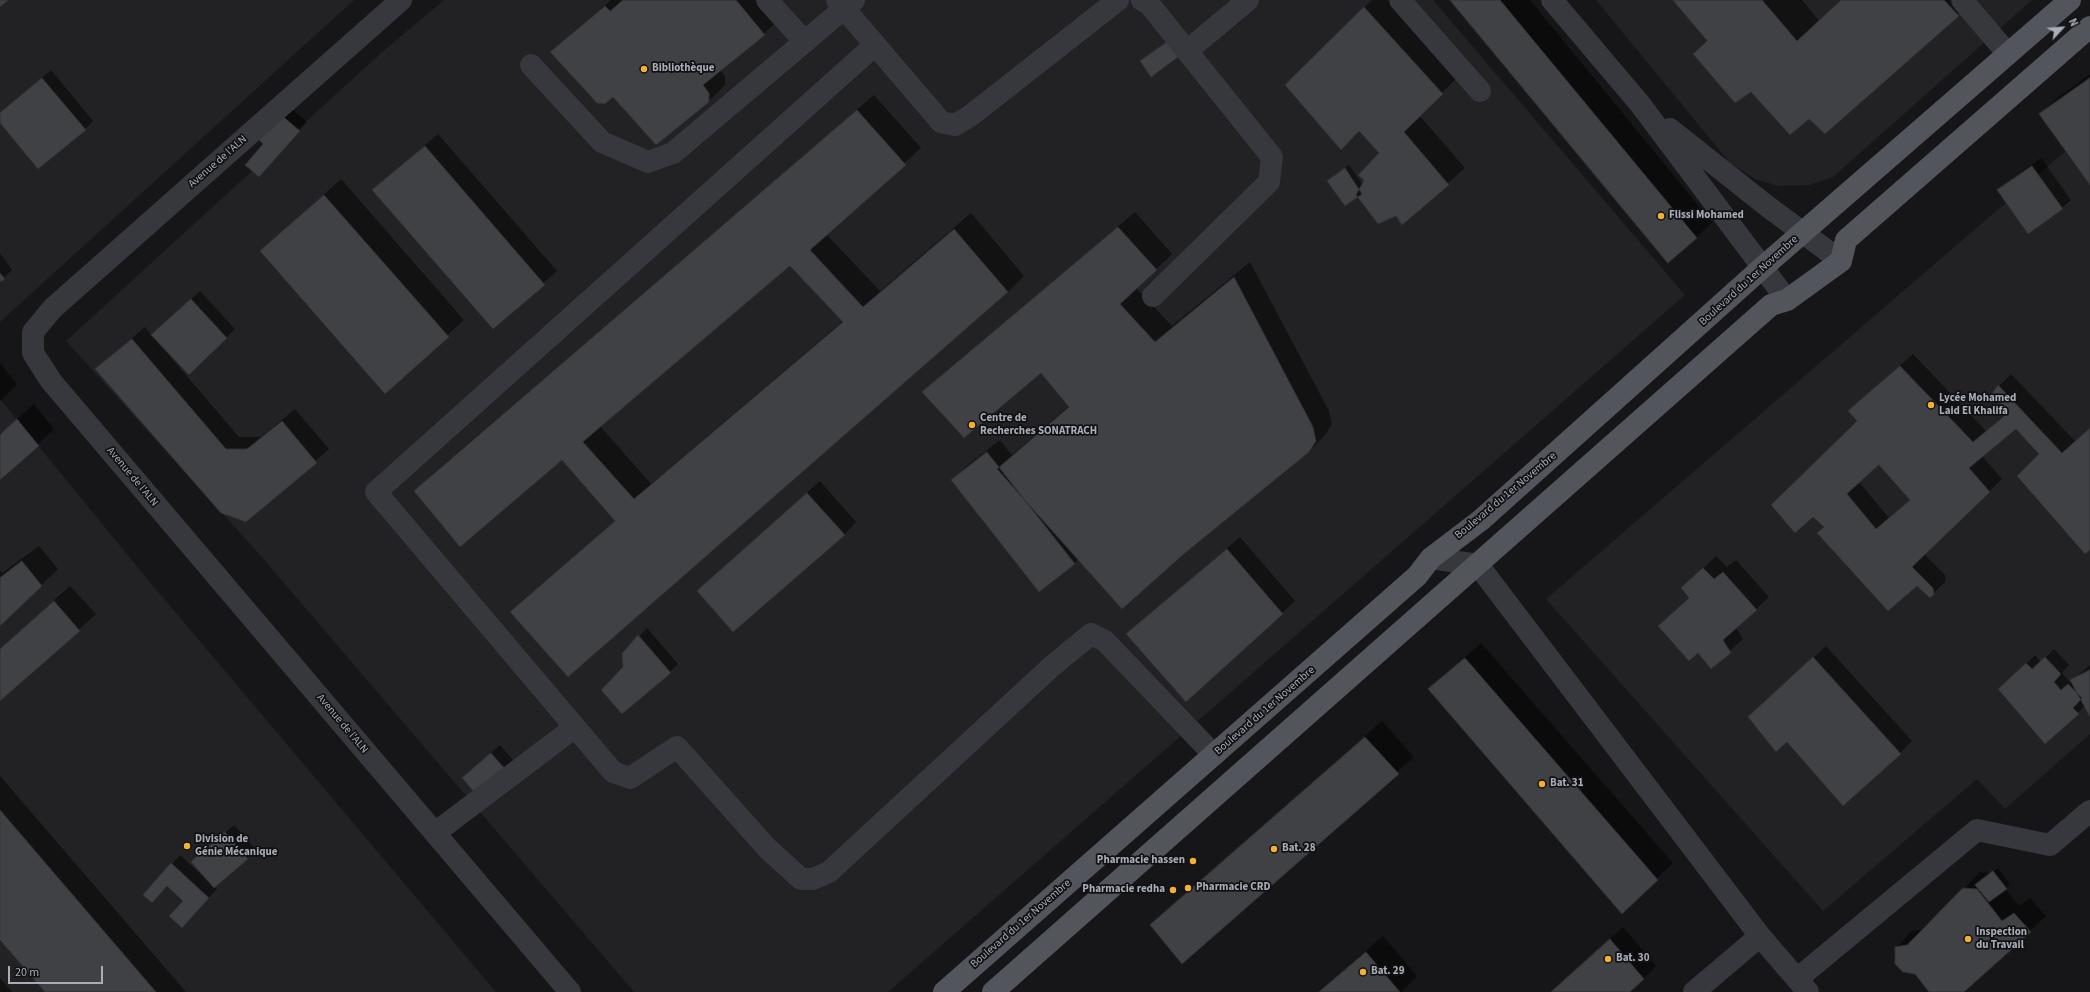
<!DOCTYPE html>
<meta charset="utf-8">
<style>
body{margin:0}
#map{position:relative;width:2090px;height:992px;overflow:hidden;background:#161618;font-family:"Source Sans 3",sans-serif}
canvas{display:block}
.north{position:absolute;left:2042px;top:8px;width:40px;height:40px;-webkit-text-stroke:3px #111113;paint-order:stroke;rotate:64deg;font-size:11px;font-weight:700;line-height:16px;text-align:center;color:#a8adb8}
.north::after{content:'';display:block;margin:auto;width:14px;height:18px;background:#a8adb8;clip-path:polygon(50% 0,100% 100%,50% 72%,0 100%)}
.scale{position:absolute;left:8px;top:966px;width:95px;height:18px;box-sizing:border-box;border:2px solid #a8adb8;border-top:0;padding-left:5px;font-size:12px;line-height:14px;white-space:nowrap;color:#a8adb8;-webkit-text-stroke:3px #111113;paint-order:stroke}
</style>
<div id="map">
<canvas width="2090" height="992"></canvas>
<div class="north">N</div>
<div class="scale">20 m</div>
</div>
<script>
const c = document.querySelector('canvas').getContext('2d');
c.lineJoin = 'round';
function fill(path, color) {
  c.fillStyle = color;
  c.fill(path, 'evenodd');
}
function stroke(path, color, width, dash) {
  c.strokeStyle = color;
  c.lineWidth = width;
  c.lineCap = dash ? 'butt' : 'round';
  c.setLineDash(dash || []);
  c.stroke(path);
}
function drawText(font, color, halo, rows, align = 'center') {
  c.font = font + ' "Source Sans 3",sans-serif';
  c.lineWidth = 3.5;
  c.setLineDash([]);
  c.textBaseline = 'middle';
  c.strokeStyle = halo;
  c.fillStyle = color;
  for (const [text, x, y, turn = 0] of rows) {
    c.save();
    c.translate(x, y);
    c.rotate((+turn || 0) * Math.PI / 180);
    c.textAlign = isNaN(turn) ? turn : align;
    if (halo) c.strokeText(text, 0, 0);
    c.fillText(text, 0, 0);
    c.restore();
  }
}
fill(new Path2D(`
 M 0,0 L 354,0 L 0,322 Z
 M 444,0 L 1433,0 L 1685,295 L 888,992 L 634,992 L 260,555 L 66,341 L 381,53 Z
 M 1596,0 L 2032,0 L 1833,177 L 1809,185 L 1778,186 L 1755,179 L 1730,163 Z
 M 2090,130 L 2090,734 L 2005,809 L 1977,779 L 1823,911 L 1546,599 Z
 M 0,399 L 144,575 L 496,992 L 0,992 Z`), '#222225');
fill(new Path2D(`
 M 611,0 L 766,0 L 780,18 L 764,34 L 720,70 L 725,76 L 725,85 L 708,102 L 613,96 L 551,52 Z
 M 1372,0 L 1388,0 L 1458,77 L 1419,115 L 1465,168 L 1402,224 L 1397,215 L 1358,196 L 1332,177 L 1349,165 L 1362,184 L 1381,153 L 1359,130 L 1286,85 Z
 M 1452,0 L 1530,0 L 1712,222 L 1696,238 Z
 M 1674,0 L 1802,0 L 1819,21 L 1841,0 L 1974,0 L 1825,133 L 1809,118 L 1751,90 L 1694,54 L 1708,40 Z
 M 51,70 L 93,121 L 85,129 L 0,121 L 0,114 Z
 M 2090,74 L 2090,183 L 2041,114 L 2057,98 Z
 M 874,95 L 921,148 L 826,234 L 880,291 L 971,213 L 1024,276 L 1008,292 L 568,676 L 512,612 L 616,520 L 563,458 L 415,492 L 431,475 ZM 790,264 L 843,321 L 651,484 L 600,426 Z
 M 289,106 L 307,122 L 267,167 L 264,144 Z
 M 438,134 L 557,271 L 493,327 L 373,190 Z
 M 2041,158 L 2071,200 L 2062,208 L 1998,191 L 2007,182 Z
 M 341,179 L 464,320 L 385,392 L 261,251 Z
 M 1135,212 L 1172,254 L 1136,288 L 1172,326 L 1250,262 L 1329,411 L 1332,424 L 1325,435 L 1309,452 L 1079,559 L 1074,563 L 953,480 L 965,467 L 1000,440 L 1012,455 L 1069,406 L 1042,372 L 924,392 L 940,376 Z
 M 0,253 L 12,270 L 0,281 Z
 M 200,291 L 235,329 L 189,374 L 168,352 L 167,353 L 239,437 L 261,437 L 295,409 L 329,449 L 246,521 L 96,369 L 145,327 L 152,336 Z
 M 1913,354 L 1986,431 L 2009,411 L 1999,386 L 2011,374 L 2075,441 L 2090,428 L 2090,548 L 2040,454 L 2016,428 L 1982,456 L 2002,479 L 1924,554 L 1945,575 L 1946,581 L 1930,597 L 1917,585 L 1825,527 L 1859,421 L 1850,411 ZM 1879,464 L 1911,499 L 1889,518 L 1859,482 Z
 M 0,363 L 17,384 L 0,401 Z
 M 34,404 L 54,429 L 0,479 L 0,434 Z
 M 820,481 L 856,522 L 844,535 L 711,579 Z
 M 1240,537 L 1295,601 L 1186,701 L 1127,634 Z
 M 39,546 L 58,569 L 0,625 L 0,570 L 2,573 Z
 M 1716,556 L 1727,567 L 1736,560 L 1769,597 L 1736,628 L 1743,639 L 1711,667 L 1699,652 L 1660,626 L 1690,597 L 1695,576 Z
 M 70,586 L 96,614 L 0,700 L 0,648 Z
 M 647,628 L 678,664 L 670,672 L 624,667 L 623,654 Z
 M 1481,643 L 1673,863 L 1622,912 L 1429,689 Z
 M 1826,646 L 1912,741 L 1900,753 L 1762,704 Z
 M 2054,649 L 2069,665 L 2062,673 L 2070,682 L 2090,665 L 2090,715 L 2085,706 L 2045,742 L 2008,681 L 2035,655 L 2041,662 Z
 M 1382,721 L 1414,757 L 1182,963 L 1151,925 Z
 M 500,745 L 521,769 L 472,770 Z
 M 0,776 L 186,992 L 47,992 L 0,939 Z
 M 234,825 L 256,850 L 215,887 L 217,889 L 190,918 L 172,864 L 180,855 L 202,875 L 201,853 Z
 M 1998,868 L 2010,884 L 2005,889 L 2019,906 L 2030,898 L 2046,916 L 1963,992 L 1930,992 L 1896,948 L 1912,931 L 1924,929 L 1980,872 L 1991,873 Z
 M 1623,927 L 1656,966 L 1644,978 L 1628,992 L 1551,992 Z
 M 1383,936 L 1417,976 L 1401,992 L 1318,992 Z
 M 0,978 L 12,992 L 0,992 Z`), '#0007');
const building = new Path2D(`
 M 0,0 L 8,0 L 0,7 Z
 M 623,0 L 736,0 L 765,35 L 703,85 L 709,93 L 709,102 L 656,145 L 613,97 L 605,104 L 597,103 L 550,52 L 605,6 L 610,11 Z
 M 1450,0 L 1500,0 L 1697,238 L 1668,263 Z
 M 1673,0 L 1762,0 L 1797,41 L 1841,0 L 1944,0 L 1959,16 L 1825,134 L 1809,119 L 1790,135 L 1751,92 L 1735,103 L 1693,54 L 1707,41 Z
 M 1364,7 L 1443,94 L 1404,132 L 1449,185 L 1402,225 L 1396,216 L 1378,224 L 1356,195 L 1364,180 L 1358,175 L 1379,153 L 1359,131 L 1341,150 L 1285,85 Z
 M 1167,42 L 1178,57 L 1151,77 L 1140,61 Z
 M 42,78 L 86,130 L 38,169 L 0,123 L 0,113 Z
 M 2090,78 L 2090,185 L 2039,114 Z
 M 857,110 L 906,165 L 810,250 L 863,307 L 954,229 L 1008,292 L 568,677 L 510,612 L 615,521 L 562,460 L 460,547 L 414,491 ZM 790,266 L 843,322 L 634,499 L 583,442 Z
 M 280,114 L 300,131 L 259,177 L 245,165 L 263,144 L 258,139 Z
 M 425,146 L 545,285 L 493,329 L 372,190 Z
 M 2032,166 L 2063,209 L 2028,234 L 1997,190 Z
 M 1345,168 L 1362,194 L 1345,206 L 1327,181 Z
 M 324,195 L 449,337 L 385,394 L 260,251 Z
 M 1118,227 L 1157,270 L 1120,304 L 1155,342 L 1234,277 L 1313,427 L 1316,441 L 1309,452 L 1185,553 L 1122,609 L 997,469 L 1069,407 L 1041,373 L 964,438 L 922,392 Z
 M 0,273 L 5,279 L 0,282 Z
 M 191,299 L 227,338 L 189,375 L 151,335 Z
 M 132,339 L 226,449 L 247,449 L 282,421 L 317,463 L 246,522 L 221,513 L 95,369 Z
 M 1900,366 L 1973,442 L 2009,412 L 1991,395 L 1998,385 L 2062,453 L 2090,428 L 2090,550 L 2085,554 L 2017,476 L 2039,454 L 2016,429 L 1969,468 L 1990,492 L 1912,567 L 1933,588 L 1934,594 L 1930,598 L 1917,586 L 1888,611 L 1817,533 L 1824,527 L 1813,517 L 1795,533 L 1771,505 L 1857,421 L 1848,411 ZM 1879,465 L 1910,500 L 1876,529 L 1847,494 Z
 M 17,419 L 39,446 L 0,480 L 0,435 Z
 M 987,452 L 1075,564 L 1039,592 L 951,480 Z
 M 807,493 L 845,535 L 733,632 L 697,591 Z
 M 1227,549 L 1283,614 L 1186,702 L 1126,634 Z
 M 22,561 L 42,586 L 0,626 L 0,578 Z
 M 1703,568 L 1714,579 L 1723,572 L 1757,610 L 1723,640 L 1731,653 L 1711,669 L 1698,653 L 1689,661 L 1658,626 L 1689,598 L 1681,588 Z
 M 54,601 L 80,631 L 0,701 L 0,649 Z
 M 638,635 L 671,673 L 622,714 L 601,690 L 623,667 L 622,654 Z
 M 1813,657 L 1901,754 L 1843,806 L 1787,742 L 1776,752 L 1748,717 Z
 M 2045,657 L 2061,674 L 2054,682 L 2061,690 L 2068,684 L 2082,698 L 2073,708 L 2079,714 L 2045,744 L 1998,689 L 2026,663 L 2032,669 Z
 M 1465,658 L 1658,880 L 1622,914 L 1428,689 Z
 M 2090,670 L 2090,717 L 2070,680 Z
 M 1365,737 L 1399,774 L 1182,964 L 1150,925 Z
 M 491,753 L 513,778 L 484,803 L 462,778 Z
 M 0,810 L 156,992 L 45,992 L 0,940 Z
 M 225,832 L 248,859 L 214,888 L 191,862 Z
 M 171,863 L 209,898 L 182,928 L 169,916 L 183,901 L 167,886 L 152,903 L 143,895 Z
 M 1993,871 L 2007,889 L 1989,902 L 1975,885 Z
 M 1963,888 L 1977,889 L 2002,921 L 2014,913 L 2031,932 L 1964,992 L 1929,992 L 1915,974 L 1903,972 L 1895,964 L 1895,947 L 1907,945 Z
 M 1610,939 L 1644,979 L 1630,992 L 1551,992 Z
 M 1366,952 L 1400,992 L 1319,992 Z`);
fill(building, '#404145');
stroke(building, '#303034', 1);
stroke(new Path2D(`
 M 401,0 L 53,308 L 33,332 L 33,353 L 51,381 L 570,992
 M 767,0 L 805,42
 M 837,0 L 941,122 L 955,125 L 970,116 L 1118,0
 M 1142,0 L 1150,5 L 1272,157 L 1269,182 L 1153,296
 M 1400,0 L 1480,91
 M 1552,0 L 1640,104 L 1787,300
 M 1962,0 L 2008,54
 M 875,45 L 376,492 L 613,772 L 630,778 L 677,747 L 767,848 L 801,879 L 813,879 L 829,872 L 1051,667 L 1091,634 L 1105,641 L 1214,755
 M 1187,51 L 1248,0
 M 531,65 L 602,142 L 648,162 L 673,153 L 854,0
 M 1670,129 L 1767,206 L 1841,261
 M 1431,558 L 1478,565 L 1760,936 L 1808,992
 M 435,833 L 575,727
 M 1797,979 L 1977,830 L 2050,845 L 2090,811
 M 1694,992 L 1760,936`), '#37383d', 22);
stroke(new Path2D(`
 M 944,992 L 1417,576 L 1431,558 L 1481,520 L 1763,267 L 2070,0
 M 993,992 L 1771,305 L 1787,300 L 1841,261 L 1846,240 L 2090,27`), '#53555c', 22);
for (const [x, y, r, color] of [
 [644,69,4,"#f2b134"],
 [1661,216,4,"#f2b134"],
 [1931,405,4,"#f2b134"],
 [972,425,4,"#f2b134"],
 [1542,784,4,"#f2b134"],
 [187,846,4,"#f2b134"],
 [1274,849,4,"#f2b134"],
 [1193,861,4,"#f2b134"],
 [1188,888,4,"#f2b134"],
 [1173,890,4,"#f2b134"],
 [1968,939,4,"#f2b134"],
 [1608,959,4,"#f2b134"],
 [1363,972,4,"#f2b134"]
]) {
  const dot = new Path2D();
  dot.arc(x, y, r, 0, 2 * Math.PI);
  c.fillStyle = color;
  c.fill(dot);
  stroke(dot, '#111113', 1.5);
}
drawText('bold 11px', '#a8adb8', '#111113', [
 ["Bibliothèque",652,69],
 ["Flissi Mohamed",1669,216],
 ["Lycée Mohamed",1939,399],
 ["Laid El Khalifa",1939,412],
 ["Centre de",980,419],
 ["Recherches SONATRACH",980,432],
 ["Bat. 31",1550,784],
 ["Division de",195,840],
 ["Génie Mécanique",195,853],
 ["Bat. 28",1282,849],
 ["Pharmacie hassen",1185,861,"right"],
 ["Pharmacie CRD",1196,888],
 ["Pharmacie redha",1165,890,"right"],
 ["Inspection",1976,933],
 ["du Travail",1976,946],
 ["Bat. 30",1616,959],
 ["Bat. 29",1371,972]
], 'left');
drawText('11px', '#a8adb8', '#111113', [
 ["Avenue de l'ALN",218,162,-41],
 ["Boulevard du 1er Novembre",1749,281,-42],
 ["Avenue de l'ALN",132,477,50],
 ["Boulevard du 1er Novembre",1506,496,-40],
 ["Boulevard du 1er Novembre",1265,711,-41],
 ["Avenue de l'ALN",342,724,50],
 ["Boulevard du 1er Novembre",1021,924,-41]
]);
</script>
